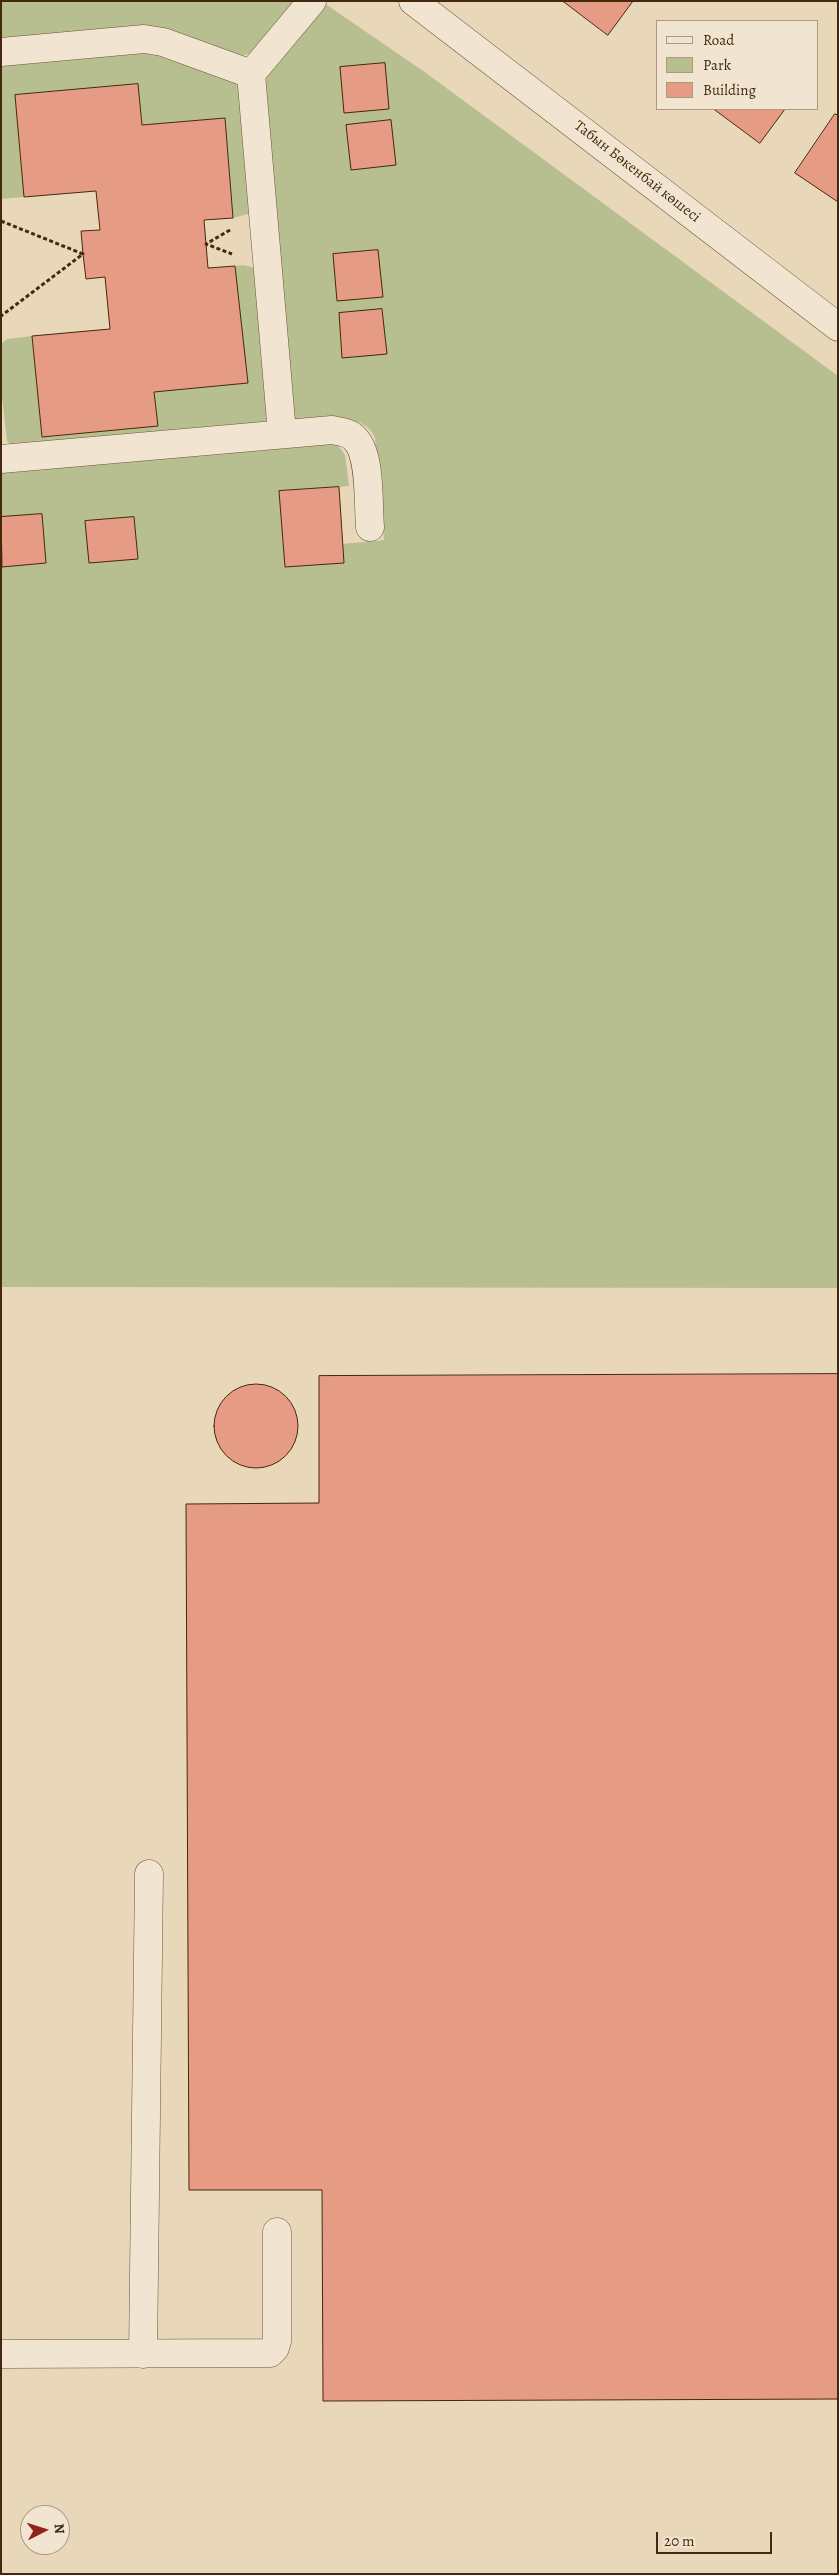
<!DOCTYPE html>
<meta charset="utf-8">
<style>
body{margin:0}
#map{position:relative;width:839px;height:2575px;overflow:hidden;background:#e9d7b9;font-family:Alegreya,serif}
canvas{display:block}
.frame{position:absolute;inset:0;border:2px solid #44280d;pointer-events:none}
.legend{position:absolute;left:656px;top:20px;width:162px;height:90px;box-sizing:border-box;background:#f1e5d2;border:1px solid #ac9983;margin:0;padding:6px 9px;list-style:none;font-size:15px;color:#44280d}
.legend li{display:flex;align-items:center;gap:10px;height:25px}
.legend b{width:25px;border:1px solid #ac9983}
.north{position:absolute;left:20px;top:2505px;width:50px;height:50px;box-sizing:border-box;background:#f1e5d2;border:1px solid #ac9983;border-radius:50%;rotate:85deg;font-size:14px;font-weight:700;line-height:20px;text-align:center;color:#44280d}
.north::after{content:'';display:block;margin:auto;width:18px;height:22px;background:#8f2418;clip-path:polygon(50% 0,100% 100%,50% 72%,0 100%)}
.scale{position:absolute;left:656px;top:2532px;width:116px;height:22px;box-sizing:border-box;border:2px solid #44280d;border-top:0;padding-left:6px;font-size:15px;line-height:18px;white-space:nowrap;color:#44280d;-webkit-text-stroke:4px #f1e5d2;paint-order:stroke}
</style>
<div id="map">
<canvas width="839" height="2575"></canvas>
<div class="frame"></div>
<ul class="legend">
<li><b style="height:6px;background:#f1e5d2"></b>Road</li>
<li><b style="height:14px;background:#b7be8f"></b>Park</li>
<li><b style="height:14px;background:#e69b84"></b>Building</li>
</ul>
<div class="north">N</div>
<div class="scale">20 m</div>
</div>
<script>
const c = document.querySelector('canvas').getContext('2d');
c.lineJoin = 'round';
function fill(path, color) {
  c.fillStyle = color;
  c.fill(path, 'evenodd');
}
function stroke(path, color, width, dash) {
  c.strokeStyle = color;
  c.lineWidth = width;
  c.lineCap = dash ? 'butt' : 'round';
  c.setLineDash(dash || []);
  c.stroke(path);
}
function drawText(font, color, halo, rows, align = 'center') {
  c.font = font + ' Alegreya,serif';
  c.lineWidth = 4.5;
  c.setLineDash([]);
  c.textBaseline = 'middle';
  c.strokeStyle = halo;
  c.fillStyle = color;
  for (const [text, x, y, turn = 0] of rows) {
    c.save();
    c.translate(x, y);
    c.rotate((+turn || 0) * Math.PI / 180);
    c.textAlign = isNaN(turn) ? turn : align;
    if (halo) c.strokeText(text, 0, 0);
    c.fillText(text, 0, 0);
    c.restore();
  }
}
fill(new Path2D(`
 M 1,1 L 298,1 L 254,52 L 238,57 L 1,43 Z
 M 324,3 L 426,73 L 838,376 L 838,1288 L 1,1287 L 1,467 L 335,441 L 345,455 L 349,486 L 279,491 L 285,567 L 344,563 L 342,544 L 384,540 L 375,438 C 363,409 318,422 293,424 L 264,76 Z
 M 143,49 L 232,79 L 240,89 L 251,213 L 233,218 L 225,118 L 142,125 L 138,84 L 15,95 L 24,197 L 1,199 L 1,61 Z
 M 243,265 L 252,267 L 258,274 L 267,419 L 263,424 L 11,445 L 7,441 L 1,388 L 1,344 L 7,339 L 32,336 L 42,437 L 157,426 L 154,392 L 248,383 L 235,266 Z`), '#b7be8f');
const building = new Path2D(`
 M 563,1 L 633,1 L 608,35 Z
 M 385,63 L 389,109 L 344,113 L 340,67 Z
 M 138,84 L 142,125 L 225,118 L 233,218 L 204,220 L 208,268 L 235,266 L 248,383 L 154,392 L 158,426 L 42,437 L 32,336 L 110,329 L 105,277 L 86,279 L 83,254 L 81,231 L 100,230 L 96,191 L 24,197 L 15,95 Z
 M 714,109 L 785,109 L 760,143 Z
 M 835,114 L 838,115 L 838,202 L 795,173 Z
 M 391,120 L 396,165 L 351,170 L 346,125 Z
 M 378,250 L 383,297 L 337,301 L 333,254 Z
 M 382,309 L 387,354 L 342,358 L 339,313 Z
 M 339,487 L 344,563 L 285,567 L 279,491 Z
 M 42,514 L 46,563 L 2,567 L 1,517 Z
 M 134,517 L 138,559 L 89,563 L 85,521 Z
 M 838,1374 L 838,2399 L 323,2401 L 322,2190 L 189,2190 L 186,1504 L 319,1503 L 319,1376 Z
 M214 1426a42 42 0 1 1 84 0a42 42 0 1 1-84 0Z`);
fill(building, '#e69b84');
stroke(building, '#44280d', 1);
const minor = new Path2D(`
 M 413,1 L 838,327
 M 1,52 L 144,39 L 163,42 L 251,74 L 282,433
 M 251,74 L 312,1
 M 1,459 L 332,430 C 341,432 350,432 356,440 C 371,456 368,505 370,527
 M 1,2354 L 270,2353 L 275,2348 L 277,2341 L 277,2232
 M 143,2354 L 149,1874`);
stroke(minor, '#6d5438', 29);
stroke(new Path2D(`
 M 1,221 L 83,254 L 1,316
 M 230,230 L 206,244 L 232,254`), '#44280d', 3, [4, 2.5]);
stroke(minor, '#f1e5d2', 28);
drawText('15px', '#44280d', '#f1e5d2', [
 ["Табын Бөкенбай көшесі",637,172,38]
]);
</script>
